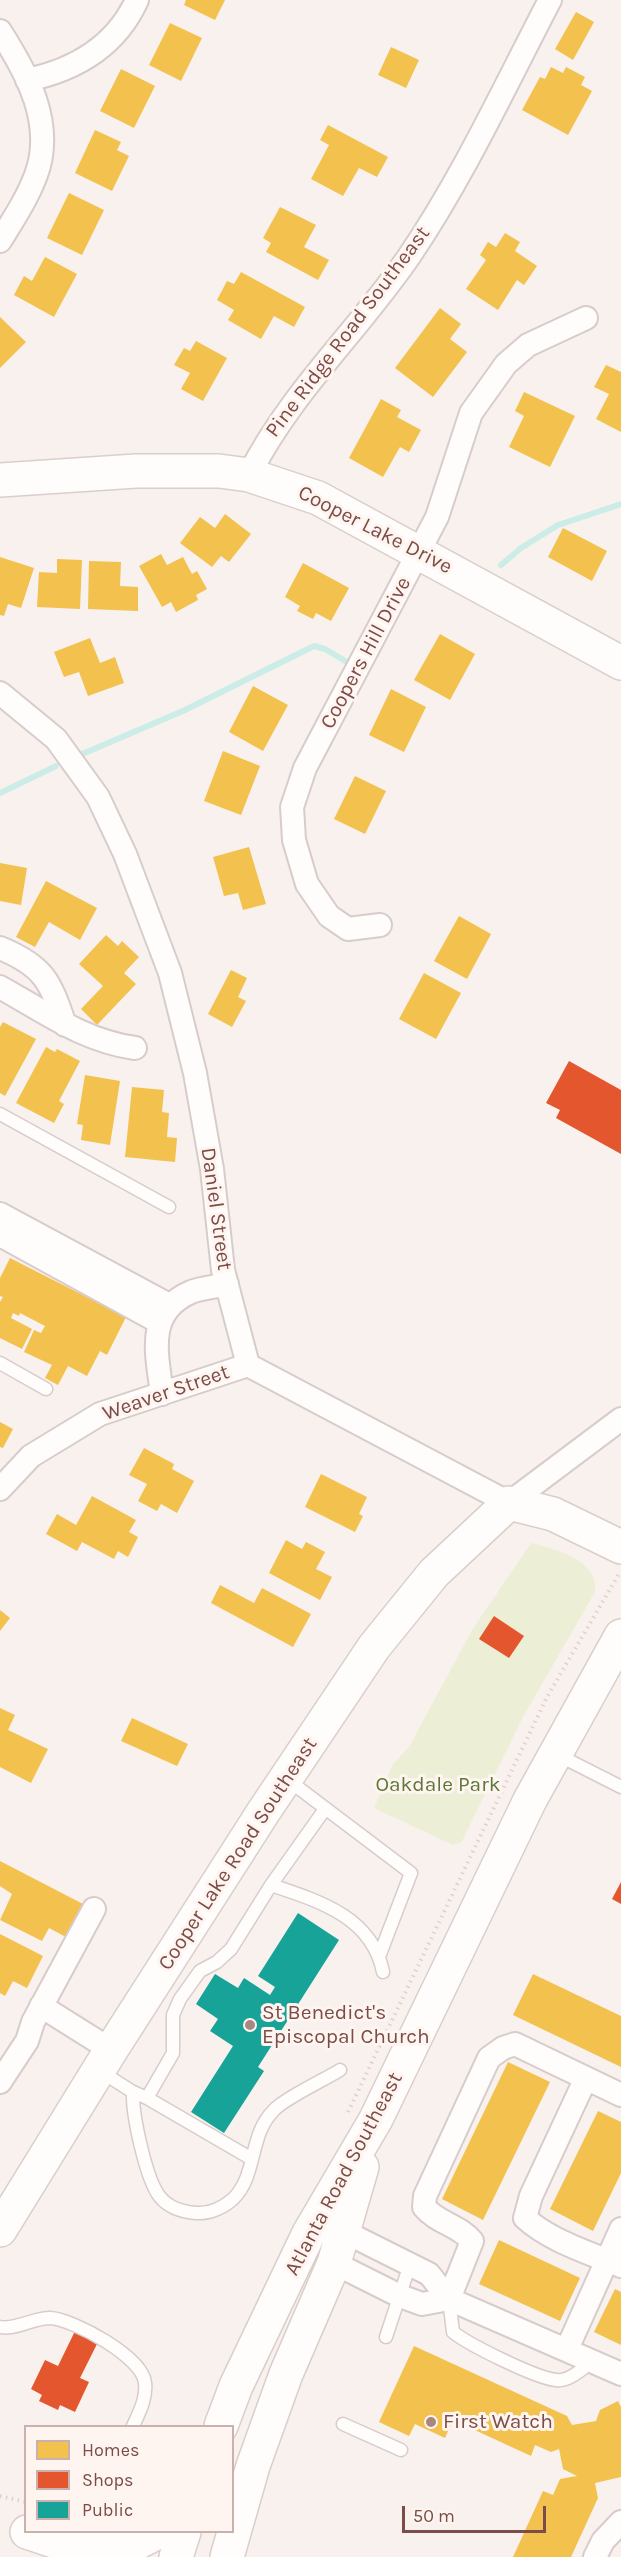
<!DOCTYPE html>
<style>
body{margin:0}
#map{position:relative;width:621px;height:2557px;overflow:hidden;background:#f9f1ed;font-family:Karla,sans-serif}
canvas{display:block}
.legend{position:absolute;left:24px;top:2425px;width:210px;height:108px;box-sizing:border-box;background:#fff5f0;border:2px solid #cbb1ad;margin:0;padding:8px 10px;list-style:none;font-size:18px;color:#7c4c48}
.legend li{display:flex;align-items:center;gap:12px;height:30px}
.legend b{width:30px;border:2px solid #cbb1ad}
.scale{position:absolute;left:402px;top:2506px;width:144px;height:27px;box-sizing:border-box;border:3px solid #7c4c48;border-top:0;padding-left:8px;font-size:18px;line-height:21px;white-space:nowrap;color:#7c4c48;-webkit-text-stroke:4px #fff5f0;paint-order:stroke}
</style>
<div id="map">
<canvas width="621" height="2557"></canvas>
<ul class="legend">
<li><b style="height:16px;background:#f2c14e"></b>Homes</li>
<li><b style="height:16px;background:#e4572e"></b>Shops</li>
<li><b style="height:16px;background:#17a398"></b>Public</li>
</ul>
<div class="scale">50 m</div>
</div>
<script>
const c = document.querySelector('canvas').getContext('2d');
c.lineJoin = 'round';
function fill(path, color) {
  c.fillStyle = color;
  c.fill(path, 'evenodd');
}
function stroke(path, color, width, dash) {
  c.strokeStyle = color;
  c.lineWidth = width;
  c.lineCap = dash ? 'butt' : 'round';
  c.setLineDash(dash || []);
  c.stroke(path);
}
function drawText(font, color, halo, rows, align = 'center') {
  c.font = font + ' Karla,sans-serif';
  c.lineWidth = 6;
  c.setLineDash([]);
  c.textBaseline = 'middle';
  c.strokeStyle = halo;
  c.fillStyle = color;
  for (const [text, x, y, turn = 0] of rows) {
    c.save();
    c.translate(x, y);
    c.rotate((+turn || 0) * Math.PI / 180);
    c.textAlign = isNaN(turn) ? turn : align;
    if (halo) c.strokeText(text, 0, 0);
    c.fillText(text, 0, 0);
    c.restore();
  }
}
fill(new Path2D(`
 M 531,1543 C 554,1549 599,1559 595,1592 L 523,1717 L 464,1837 L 462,1842 L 453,1845 L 374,1808 L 393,1764 L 409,1747 L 472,1630 Z`), '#ecefd6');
fill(new Path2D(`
 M 186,0 L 225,0 L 215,20 L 184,5 Z
 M 576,12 L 594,22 L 573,60 L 555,49 Z
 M 170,23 L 202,38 L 181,81 L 149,65 Z
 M 391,47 L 419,60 L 406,88 L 378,75 Z
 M 551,67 L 563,73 L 566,67 L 585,77 L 581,85 L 592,91 L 568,135 L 522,110 L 540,77 L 545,79 Z
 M 121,69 L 155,86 L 134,128 L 100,111 Z
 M 328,125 L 388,157 L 377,177 L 359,168 L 343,196 L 311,179 L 329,145 L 320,140 Z
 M 95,130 L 121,142 L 117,150 L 129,156 L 112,191 L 75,173 Z
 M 69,193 L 104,210 L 82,255 L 47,238 Z
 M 280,207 L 316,225 L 304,247 L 329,260 L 318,280 L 266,252 L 271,243 L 263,238 Z
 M 505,233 L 520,242 L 515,251 L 537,266 L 524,285 L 517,280 L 498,310 L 466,289 L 486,260 L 480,255 L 488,242 L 496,247 Z
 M 45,257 L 77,274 L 54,317 L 14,295 L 24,276 L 32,281 Z
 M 241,272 L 305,307 L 294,327 L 274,316 L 261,339 L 228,320 L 234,310 L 217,300 L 227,281 L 234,284 Z
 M 440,308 L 461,324 L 450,339 L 467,352 L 433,397 L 395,368 Z
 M 0,317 L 26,342 L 0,368 Z
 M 196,341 L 227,358 L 203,401 L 181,389 L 190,373 L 174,365 L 184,348 L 190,351 Z
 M 606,365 L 621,372 L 621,432 L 596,419 L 609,394 L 594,387 Z
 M 524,392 L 575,416 L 550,467 L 509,447 L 524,416 L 515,411 Z
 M 381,399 L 401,410 L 397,417 L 421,430 L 409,452 L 400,447 L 383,477 L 349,458 Z
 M 225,514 L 251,534 L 229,562 L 221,556 L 212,567 L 180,543 L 200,517 L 215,528 Z
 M 563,528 L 607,551 L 592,581 L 548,557 Z
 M 161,554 L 167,565 L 183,557 L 192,574 L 197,571 L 207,589 L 196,595 L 198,600 L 176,612 L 171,602 L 162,607 L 139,566 Z
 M 0,557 L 34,568 L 21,608 L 8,604 L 4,616 L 0,615 Z
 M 57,559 L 82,560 L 80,609 L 37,607 L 39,572 L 57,573 Z
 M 89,561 L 121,562 L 120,586 L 138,587 L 138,611 L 88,609 Z
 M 303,563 L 349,588 L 331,621 L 316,613 L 313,619 L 297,611 L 300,606 L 285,597 Z
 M 440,634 L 475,654 L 450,700 L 414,680 Z
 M 90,638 L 100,663 L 115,657 L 124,683 L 88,696 L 79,672 L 64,677 L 54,652 Z
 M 253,686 L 288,705 L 263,751 L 229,732 Z
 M 391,689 L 426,707 L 404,752 L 369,735 Z
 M 223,751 L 260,766 L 241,815 L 204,801 Z
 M 355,776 L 386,791 L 365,834 L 334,819 Z
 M 249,847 L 266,904 L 243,910 L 238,893 L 224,896 L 213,857 Z
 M 0,863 L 27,868 L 21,905 L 0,901 Z
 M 46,881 L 97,908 L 80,940 L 49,922 L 35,947 L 16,937 Z
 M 459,916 L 491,934 L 467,979 L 434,961 Z
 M 106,935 L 118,946 L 122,941 L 139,957 L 124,973 L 136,984 L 97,1025 L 81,1009 L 103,986 L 79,964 Z
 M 231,970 L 247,978 L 238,997 L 246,1001 L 232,1027 L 208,1014 Z
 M 424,973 L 461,993 L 436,1039 L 399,1019 Z
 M 3,1022 L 36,1039 L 5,1096 L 0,1093 L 0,1027 Z
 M 46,1047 L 55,1052 L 57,1049 L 80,1061 L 59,1101 L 64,1104 L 54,1123 L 16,1103 Z
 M 85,1075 L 120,1081 L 110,1145 L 81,1140 L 83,1125 L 77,1124 Z
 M 132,1087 L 164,1090 L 162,1112 L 169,1113 L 167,1137 L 177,1138 L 175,1162 L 125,1157 Z
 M 10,1258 L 126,1317 L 107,1355 L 100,1351 L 87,1376 L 68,1366 L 58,1385 L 45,1378 L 52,1365 L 24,1352 L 34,1330 L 41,1333 L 45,1326 L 20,1313 L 19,1316 L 13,1313 L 11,1318 L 32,1329 L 22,1349 L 0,1338 L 0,1302 L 3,1297 L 0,1296 L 0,1278 Z
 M 0,1422 L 13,1429 L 3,1448 L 0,1447 Z
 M 144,1448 L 174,1464 L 172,1469 L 194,1481 L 177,1513 L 161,1504 L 157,1511 L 138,1501 L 147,1484 L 129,1475 Z
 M 321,1474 L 367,1497 L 359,1514 L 363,1516 L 355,1532 L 305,1507 Z
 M 92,1496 L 136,1520 L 129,1532 L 138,1537 L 128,1557 L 118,1551 L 114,1559 L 82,1542 L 77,1551 L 46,1534 L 57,1514 L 76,1525 Z
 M 286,1540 L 302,1549 L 306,1542 L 325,1552 L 316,1569 L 332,1577 L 320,1600 L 269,1573 Z
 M 220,1585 L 254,1603 L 262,1588 L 311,1614 L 293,1647 L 211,1603 Z
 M 0,1610 L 10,1618 L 0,1631 Z
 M 0,1708 L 15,1715 L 8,1730 L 48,1749 L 31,1783 L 0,1767 Z
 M 132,1718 L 188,1744 L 177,1766 L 121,1741 Z
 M 0,1861 L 83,1904 L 66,1937 L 49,1928 L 42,1941 L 0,1920 L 12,1894 L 0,1886 Z
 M 0,1934 L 43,1956 L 27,1988 L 13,1981 L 5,1996 L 0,1993 Z
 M 533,1974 L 621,2016 L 621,2067 L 513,2015 Z
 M 508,2062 L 550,2082 L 483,2220 L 442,2199 Z
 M 598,2111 L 621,2122 L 621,2173 L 593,2231 L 550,2209 Z
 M 499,2240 L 580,2278 L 560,2321 L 479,2284 Z
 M 615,2289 L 621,2292 L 621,2345 L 594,2332 Z
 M 414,2346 L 567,2416 L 572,2425 L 596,2421 L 600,2410 L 618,2401 L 621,2407 L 621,2477 L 595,2483 L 598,2498 L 571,2557 L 513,2557 L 543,2491 L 553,2495 L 560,2479 L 577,2476 L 563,2469 L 559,2449 L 551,2452 L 535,2445 L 531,2456 L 453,2420 L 445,2438 L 415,2424 L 409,2436 L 379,2422 Z`), '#f2c14e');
fill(new Path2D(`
 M 569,1061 L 621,1090 L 621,1154 L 556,1118 L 560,1110 L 546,1103 Z
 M 494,1616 L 524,1636 L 509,1658 L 479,1639 Z
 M 621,1882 L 621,1904 L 612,1899 Z
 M 75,2331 L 98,2342 L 80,2378 L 89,2382 L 75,2412 L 60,2405 L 58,2410 L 39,2401 L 42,2395 L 31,2389 L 45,2360 L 58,2366 Z`), '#e4572e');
fill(new Path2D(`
 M 298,1913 L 339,1940 L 258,2067 L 264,2071 L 224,2133 L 191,2112 L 233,2046 L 210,2031 L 218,2019 L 196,2004 L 215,1974 L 238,1988 L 244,1978 L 270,1995 L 275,1987 L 258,1976 Z`), '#17a398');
stroke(new Path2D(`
 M 501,565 L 521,548 L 558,525 L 621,504
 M 80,755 L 185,710 L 314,646 L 325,649 L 347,662
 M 0,793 L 56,766`), '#ccede7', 6);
const lane = new Path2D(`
 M 0,1114 L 169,1207
 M 0,1363 L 46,1389
 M 558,1755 L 621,1787
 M 288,1780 L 411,1873 L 380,1954
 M 271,1885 C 319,1901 372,1917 383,1972
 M 100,2071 L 133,2092 L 147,2098 L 252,2159
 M 133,2092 C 132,2114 146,2180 160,2197 C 169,2208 183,2212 196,2213 C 209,2214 223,2208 233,2199 C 258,2174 248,2136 274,2110 C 285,2098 324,2080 340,2070
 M 147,2098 L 173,2053 L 173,2015 L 180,1999 L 200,1971 L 217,1962 L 231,1949 L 271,1885 L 325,1809
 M 449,2299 L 453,2332 C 469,2345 536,2378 556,2380 C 569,2382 583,2368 593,2361
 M 0,2327 C 16,2330 33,2318 50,2318 C 73,2319 143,2357 145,2383 C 147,2398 139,2413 133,2426
 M 386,2337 L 410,2264
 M 343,2424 L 401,2450`);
const street = new Path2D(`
 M 0,31 C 27,73 55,124 36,175 C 27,199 13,220 0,241
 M 27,80 C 75,70 116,46 137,0
 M 249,475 C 290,393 359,330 410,255 C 464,175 505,86 550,0
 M 0,693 L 56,739 L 98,797 L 125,854 L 170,973 L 195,1073 L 212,1169 L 223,1270 L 248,1365 L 509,1503 L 621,1419
 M 380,925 L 348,929 L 329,916 L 307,884 L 294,840 L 292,807 L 305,768 L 437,517 L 471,413 L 506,364 L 528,345 L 586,318
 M 0,948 C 44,966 50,981 65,1025
 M 0,987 C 45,1012 84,1041 135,1048
 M 0,1214 L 169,1305
 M 0,1235 L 159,1322
 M 162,1394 C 157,1354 145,1312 191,1292 C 201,1288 215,1287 227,1284
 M 0,1489 L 31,1456 L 100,1414 L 248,1365
 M 41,2006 L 111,2050
 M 586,2078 L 531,2196 L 525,2218 C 550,2241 590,2253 621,2266
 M 0,2082 L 27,2041 L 33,2022 L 94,1909
 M 343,2231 L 429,2274 L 449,2299 L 621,2374
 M 334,2263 L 400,2296 L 422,2304 L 449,2299
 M 449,2299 L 472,2241 C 459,2225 437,2223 424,2207 L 425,2196 L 489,2058 L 503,2048 L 515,2044 L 621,2095
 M 567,2349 L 621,2229
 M 595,2557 L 603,2541 L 621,2522`);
const secondary = new Path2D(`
 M 0,480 L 136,471 L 219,471 L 249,475 L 318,498 L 621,663
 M 0,2230 L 111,2050 L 264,1811 L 374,1647 L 434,1573 L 509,1503 L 553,1514 L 621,1547
 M 221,2426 L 236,2386 L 309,2233 L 376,2119 L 530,1800 L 621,1636
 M 27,2532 L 89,2553
 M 69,2545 L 125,2549 L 158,2532
 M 176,2557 L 184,2532
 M 227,2557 L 253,2466 L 286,2374 L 334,2263 L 362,2167`);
stroke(lane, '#d8ccca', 15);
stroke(street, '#d8ccca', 26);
stroke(secondary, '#daceca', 36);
stroke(new Path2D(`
 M 348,2112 L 547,1697 L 620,1572
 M 0,2496 L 26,2502`), '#ded1d0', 4, [1.5, 4.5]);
stroke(lane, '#fefdfc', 12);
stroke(street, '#fefdfc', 22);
stroke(secondary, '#fefdfc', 33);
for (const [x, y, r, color] of [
 [250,2025,6,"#a88682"],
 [431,2422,6,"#a88682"]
]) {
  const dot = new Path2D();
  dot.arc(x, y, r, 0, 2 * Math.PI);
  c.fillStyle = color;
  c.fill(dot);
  stroke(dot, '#fff5f0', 2);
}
drawText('21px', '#7c4c48', '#fff5f0', [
 ["Pine Ridge Road Southeast",348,332,-53],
 ["Cooper Lake Drive",375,530,27],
 ["Coopers Hill Drive",366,653,-62],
 ["Daniel Street",216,1209,82],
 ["Weaver Street",166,1393,-19],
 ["Cooper Lake Road Southeast",238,1854,-57],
 ["Atlanta Road Southeast",344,2174,-62]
]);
drawText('21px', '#5d7739', '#fff5f0', [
 ["Oakdale Park",438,1785]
]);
drawText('21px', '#7c4c48', '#fff5f0', [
 ["St Benedict's",262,2013],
 ["Episcopal Church",262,2037],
 ["First Watch",443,2422]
], 'left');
</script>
